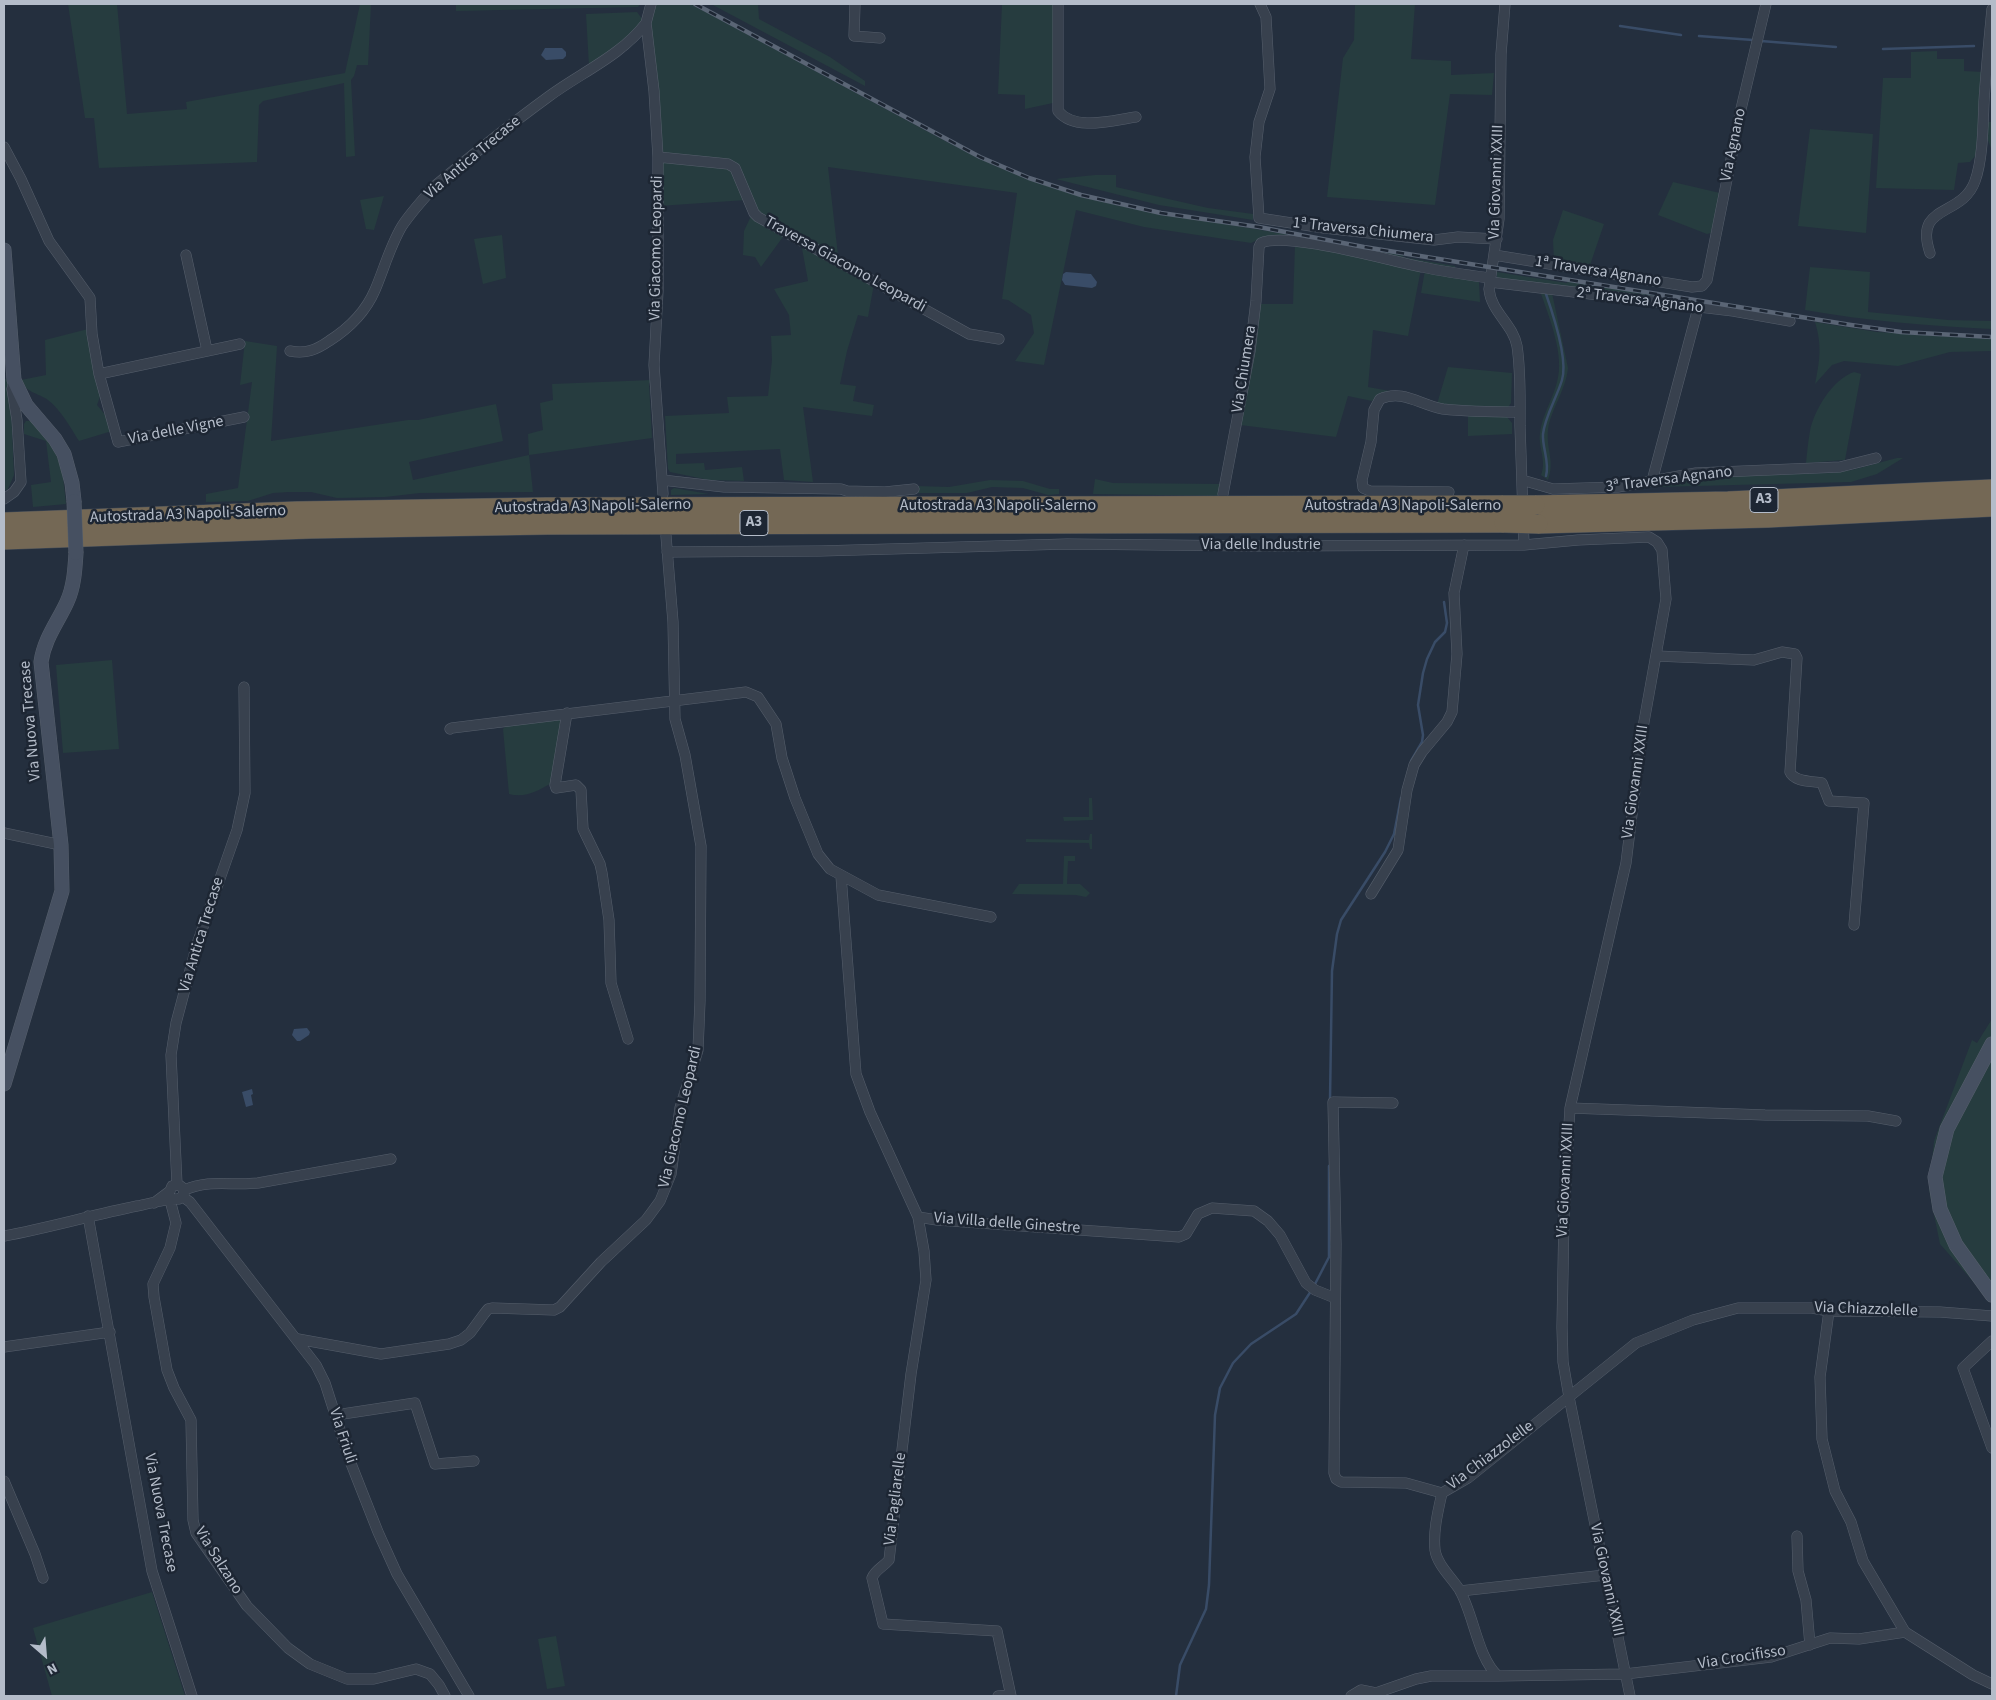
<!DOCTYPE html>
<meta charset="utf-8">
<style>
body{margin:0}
#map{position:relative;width:1996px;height:1700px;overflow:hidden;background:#242f3e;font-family:"Source Sans 3",sans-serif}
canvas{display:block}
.frame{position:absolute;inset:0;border:5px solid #b4bcc9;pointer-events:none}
.north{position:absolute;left:20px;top:1630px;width:50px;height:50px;-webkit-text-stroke:4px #1d2633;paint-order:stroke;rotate:153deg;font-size:14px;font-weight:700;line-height:20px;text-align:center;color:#b4bcc9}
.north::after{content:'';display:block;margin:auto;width:18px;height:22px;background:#b4bcc9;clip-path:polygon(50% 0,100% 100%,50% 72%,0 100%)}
</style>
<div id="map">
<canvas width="1996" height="1700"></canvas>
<div class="frame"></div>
<div class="north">N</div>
</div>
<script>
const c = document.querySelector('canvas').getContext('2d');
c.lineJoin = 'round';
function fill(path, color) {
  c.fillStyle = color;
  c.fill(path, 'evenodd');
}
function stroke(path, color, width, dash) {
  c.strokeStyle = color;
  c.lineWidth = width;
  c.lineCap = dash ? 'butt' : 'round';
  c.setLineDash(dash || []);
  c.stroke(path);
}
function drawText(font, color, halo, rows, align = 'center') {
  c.font = font + ' "Source Sans 3",sans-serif';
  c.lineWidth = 5;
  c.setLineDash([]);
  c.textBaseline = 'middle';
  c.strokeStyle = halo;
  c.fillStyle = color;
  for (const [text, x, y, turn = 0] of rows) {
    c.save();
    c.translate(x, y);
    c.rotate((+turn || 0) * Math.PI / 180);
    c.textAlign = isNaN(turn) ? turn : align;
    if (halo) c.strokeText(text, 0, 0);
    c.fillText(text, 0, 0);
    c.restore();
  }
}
fill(new Path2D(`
 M 68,4 L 117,4 L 127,114 L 187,109 L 186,102 L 345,73 L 360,4 L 371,4 L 368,65 L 357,65 L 354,76 L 351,80 L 355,156 L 346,157 L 344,83 L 263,101 L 259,105 L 257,162 L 99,168 L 94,118 L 85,118 Z
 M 456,4 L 640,4 L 638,7 L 456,11 Z
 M 654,4 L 691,4 L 947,142 L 998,167 L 1036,182 L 1085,198 L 1130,208 L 1404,254 L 1403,257 L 1455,266 L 1455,268 L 1469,270 L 1468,272 L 1261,238 L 1251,243 L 1144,227 L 1076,210 L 1044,365 L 1015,361 L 1034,333 L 1031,315 L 1008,300 L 1002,299 L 1017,193 L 828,167 L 838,255 L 786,226 L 762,216 L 756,211 L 740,166 L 735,162 L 660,154 L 649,23 Z
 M 711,4 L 758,4 L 759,19 L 830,57 L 865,81 L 865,86 Z
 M 1002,4 L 1055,4 L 1053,103 L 1025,109 L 1025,95 L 998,94 Z
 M 1355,4 L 1415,4 L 1411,59 L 1451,61 L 1451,75 L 1494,73 L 1492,95 L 1450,94 L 1435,205 L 1327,197 L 1343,58 L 1354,40 Z
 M 637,12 L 643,20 L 633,33 L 589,66 L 586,14 Z
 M 1937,51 L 1937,59 L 1964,59 L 1964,71 L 1983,72 L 1978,153 L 1970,162 L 1958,163 L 1954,190 L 1876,188 L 1883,78 L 1911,78 L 1911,52 Z
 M 1985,122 L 1992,122 L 1992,151 L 1986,135 Z
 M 1810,129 L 1873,134 L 1866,233 L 1798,226 Z
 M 660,162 L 733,169 L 746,200 L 659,206 Z
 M 1095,175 L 1116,175 L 1116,187 L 1208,208 L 1253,214 L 1253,220 L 1159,205 L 1056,179 Z
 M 1673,182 L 1720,193 L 1711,233 L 1707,234 L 1658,215 Z
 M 384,196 L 374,230 L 366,229 L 360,200 Z
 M 1563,210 L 1604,224 L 1589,268 L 1554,261 L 1553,240 Z
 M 752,214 L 785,234 L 761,267 L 755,257 L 743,255 L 744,231 Z
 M 502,235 L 506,278 L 483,284 L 474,239 Z
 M 801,243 L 874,284 L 868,317 L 858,315 L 847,351 L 840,384 L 856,386 L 853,401 L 874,405 L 872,416 L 803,407 L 813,482 L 784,480 L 780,449 L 676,454 L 676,464 L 704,463 L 705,470 L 742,467 L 744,481 L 709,480 L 670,472 L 668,469 L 665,416 L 729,413 L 727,397 L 768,396 L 772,360 L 771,336 L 791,335 L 789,315 L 774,289 L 808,281 Z
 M 1295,245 L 1326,248 L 1421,269 L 1408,336 L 1373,330 L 1368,387 L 1390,391 L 1380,395 L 1372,401 L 1348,396 L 1336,437 L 1240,425 L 1259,304 L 1293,304 Z
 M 1810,267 L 1870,272 L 1868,312 L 1948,320 L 1992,321 L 1992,329 C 1929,326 1867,321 1805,310 Z
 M 1425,270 L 1479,282 L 1480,302 L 1421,293 Z
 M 1497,272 L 1567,283 L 1568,280 L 1722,305 L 1497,280 Z
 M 1540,291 L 1552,293 L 1568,368 C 1566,390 1550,411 1548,430 C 1546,449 1555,461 1548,480 L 1541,475 C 1547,461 1538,447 1540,433 C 1542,415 1553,399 1557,382 C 1565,355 1549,317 1540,291 Z
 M 1815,322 L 1877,332 L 1992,339 L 1992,351 L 1950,352 L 1898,366 L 1844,361 L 1832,365 L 1815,384 C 1820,360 1822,345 1815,322 Z
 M 88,329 L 101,394 L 97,405 L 107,417 L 112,431 L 79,441 C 70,427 61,410 48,400 C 37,392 27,394 21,380 L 46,375 L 45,340 Z
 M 245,341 L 277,346 L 271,441 L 408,420 L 418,420 L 496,404 L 503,441 L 409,462 L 413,480 L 529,455 L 528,434 L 543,430 L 540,403 L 553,400 L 552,384 L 652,380 L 649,384 L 652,438 L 529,455 L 533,492 L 420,493 L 385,497 L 337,498 L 311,492 L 289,492 L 273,493 L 248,501 L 206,502 L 206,494 L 238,488 L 252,382 L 240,385 Z
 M 1448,367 L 1512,373 L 1511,403 L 1507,409 L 1437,404 Z
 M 1854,372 L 1861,374 L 1845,460 L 1806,463 C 1807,453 1808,442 1810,431 C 1814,410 1833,379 1854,372 Z
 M 4,379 L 6,379 L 10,385 L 14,475 L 8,489 L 4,491 Z
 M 1468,415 L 1507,417 L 1512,423 L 1512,434 L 1468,436 Z
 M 26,421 L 31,421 L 52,446 L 62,468 L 66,504 L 33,507 L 31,485 L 51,482 L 46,441 L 24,434 L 24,424 Z
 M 1897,458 L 1903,458 L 1877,474 L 1851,482 L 1658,487 L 1659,483 L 1700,477 L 1831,473 L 1852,470 Z
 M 1095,479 L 1113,483 L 1221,484 L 1219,496 L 1093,494 Z
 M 990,480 L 1023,481 L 1050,489 L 1059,489 L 1059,494 L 1048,495 L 1023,488 L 992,487 L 967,493 L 918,493 L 916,486 L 949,487 Z
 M 674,488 L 709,494 L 671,495 L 671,490 Z
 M 112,660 L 119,749 L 63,753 L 56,665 Z
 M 559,719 L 561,721 L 552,783 C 537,791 526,798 509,794 L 503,729 L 507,725 Z
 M 1089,798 L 1092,798 L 1093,820 L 1064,821 L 1063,817 L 1089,817 Z
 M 1090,834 L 1092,834 L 1092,849 L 1090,849 L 1089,843 L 1026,842 L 1026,839 L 1089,840 Z
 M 1064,856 L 1075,856 L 1075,861 L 1068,861 L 1067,884 L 1080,884 L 1090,893 L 1086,897 L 1076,895 L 1012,894 L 1019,884 L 1063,884 Z
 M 1992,1019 L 1992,1303 L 1940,1244 L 1929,1190 L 1934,1141 L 1972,1040 L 1977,1043 Z
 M 152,1592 L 185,1696 L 52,1696 L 33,1628 Z
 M 556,1636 L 565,1686 L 547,1689 L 538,1639 Z`), '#263c3f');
fill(new Path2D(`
 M 545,48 L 562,48 L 566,52 L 566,56 L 563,59 L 546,60 L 541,55 Z
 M 1066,272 L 1091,274 L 1097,282 L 1096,286 L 1092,288 L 1065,285 L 1062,280 L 1063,274 Z
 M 307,1028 L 310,1032 L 309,1035 L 300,1041 L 297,1041 L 292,1035 L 294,1029 Z
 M 252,1089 L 253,1094 L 251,1095 L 253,1105 L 246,1107 L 242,1092 Z`), '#394c67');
stroke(new Path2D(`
 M 1620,26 L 1681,35
 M 1699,36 L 1753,40
 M 1761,41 L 1836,47
 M 1883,49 L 1974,46
 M 1546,476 C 1550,462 1542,448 1543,434 C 1545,416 1557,397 1562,380 C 1568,360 1553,314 1546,294
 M 1411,761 L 1422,742 L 1423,735 L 1418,705 L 1423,673 L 1427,659 L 1435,642 L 1445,632 L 1447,623 L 1444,602
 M 1330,1100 L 1332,971 L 1337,934 L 1341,920 L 1385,852 L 1394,834 L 1401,798
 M 1314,1286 L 1329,1257 L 1329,1166
 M 1176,1696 L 1180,1665 L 1206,1609 L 1209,1585 L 1215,1415 L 1220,1388 L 1233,1363 L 1251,1344 L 1296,1314 L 1311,1291`), '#394c67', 2.5);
const street = new Path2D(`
 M 651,4 L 646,23 L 654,91 L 658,157 L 658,291 L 654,365 L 663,494
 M 855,4 L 854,36 L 880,38
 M 1058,4 L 1058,111 C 1075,132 1113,120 1136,117
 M 1260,4 L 1266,17 L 1270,89 L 1259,122 L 1255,157 L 1259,218 L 1324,228 L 1434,240 L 1458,237 L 1497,239
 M 1505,4 L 1501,54 L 1499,219 L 1489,289 C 1491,312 1513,324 1517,346 C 1521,372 1520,400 1520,426 C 1521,466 1523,505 1524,545
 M 4,147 L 21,179 L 49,241 L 90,298 L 92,334 L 99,374 L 118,442 L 244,417
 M 658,157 L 728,164 L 735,168 L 754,213 L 758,217 L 969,334 L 999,339
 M 1930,253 C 1913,203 1962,218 1975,181 C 1983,159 1983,125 1984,101 C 1986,70 1989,40 1992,9
 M 186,255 L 207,350
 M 1494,255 L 1692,287 L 1702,286 L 1707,280 L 1741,109 L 1766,4
 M 1490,282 L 1733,311 L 1790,321
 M 290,351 C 306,354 316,350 329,341 C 348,329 366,311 375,290 C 384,269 390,246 402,226 C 412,211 424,198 436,185 C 472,155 511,124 548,97 C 580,73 621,56 646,23
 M 99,374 L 240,344
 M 662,480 L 724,487 L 841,489 L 847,491 L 885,492 L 914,489
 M 1522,480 L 1553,489 L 1618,487 L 1696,473 L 1840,467 L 1876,458
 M 1652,481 L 1698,308
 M 1449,492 L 1370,491 L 1363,488 L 1362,480 L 1371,442 L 1374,410 L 1380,399 C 1403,389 1420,405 1443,409 C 1469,412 1494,412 1520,412
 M 1223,494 L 1250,351 L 1256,301 L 1259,247 L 1261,243 C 1287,231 1390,261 1422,267 C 1445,272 1467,275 1490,278
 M 4,499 L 14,492 L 21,482 L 17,420 L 12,389 L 14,381
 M 667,552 L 820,551 L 1067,544 L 1255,546 L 1524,545 L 1578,540 L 1649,537 L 1657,542 L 1662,550 L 1666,599 L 1642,733 L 1626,863 L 1570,1108 L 1569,1125 L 1564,1216 L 1562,1327 L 1563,1362 L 1569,1397 L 1630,1696
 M 1656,656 L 1754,660 L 1782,652 L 1795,654 L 1797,658 L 1790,772 C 1794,782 1812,781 1822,783 L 1829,801 L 1864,803 L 1854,925
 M 567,713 L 555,785 L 556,788 L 576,785 L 581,790 L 583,829 L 600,864 L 602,873 L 609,920 L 611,983 L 628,1039
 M 450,729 L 452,728 L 746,692 L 758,697 L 776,724 L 782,758 L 795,798 L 818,854 L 830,869 L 878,895 L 991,917
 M 4,833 L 61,845
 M 841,876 L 856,1074 L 870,1112 L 918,1217 L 924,1251 L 926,1280 L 911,1374 L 889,1560 C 883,1567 875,1570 872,1578 L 883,1624 L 997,1631 L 1011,1696
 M 1371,894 L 1398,850 L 1407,790 L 1414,765 L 1422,752 L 1447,722 L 1452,712 L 1457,654 L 1454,593 L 1464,545
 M 1393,1103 L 1333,1102 L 1336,1244 L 1334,1473 L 1336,1479 L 1341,1482 L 1406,1483 L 1442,1493 L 1468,1478 L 1636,1343 L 1693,1320 L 1738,1308 L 1812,1308 L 1829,1311 L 1940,1312 L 1992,1316
 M 1570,1108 L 1765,1115 L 1868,1116 L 1896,1121
 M 177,1184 L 171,1055 L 176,1023 L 197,944 L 237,830 L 245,793 L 244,687
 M 185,1190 C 209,1179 232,1186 258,1183 L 391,1159
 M 183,1197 L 190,1202 L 316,1365 L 325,1383 L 350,1461 L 378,1532 L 397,1574 L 469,1696
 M 170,1200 L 176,1223 L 170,1248 L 153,1284 L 154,1297 L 167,1370 L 174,1388 L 191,1420 L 193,1520 L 196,1533 L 247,1606 L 288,1648 L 310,1664 L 347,1679 L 374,1679 L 416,1669 L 430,1674 L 439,1685 L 445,1696
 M 88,1216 L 152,1571 L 192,1696
 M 918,1217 L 937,1220 L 1179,1237 L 1186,1234 L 1198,1214 L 1212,1208 L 1254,1211 L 1268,1221 L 1280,1235 L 1306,1283 L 1315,1290 L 1335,1298
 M 4,1236 C 48,1228 92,1215 137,1206 C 150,1204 165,1198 179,1199 L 184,1195 L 183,1188 L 179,1185 L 172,1186 L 170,1191 L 154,1203
 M 1829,1311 L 1820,1377 L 1822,1439 L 1835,1491 L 1851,1522 L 1863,1561 L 1905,1632
 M 298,1339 L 381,1354 L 449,1344 L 461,1340 L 470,1333 L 484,1314 L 488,1309 L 493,1308 L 554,1310 L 560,1307 L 601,1262 L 646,1220 L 660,1201 L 671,1174 L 680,1108 L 698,1050 L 700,1001 L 701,846 L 685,755 L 675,719 L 673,622 L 666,536
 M 1992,1341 L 1963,1368 L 1992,1448
 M 4,1347 L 110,1332
 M 336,1415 L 415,1403 L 435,1464 L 474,1461
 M 4,1481 L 35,1554 L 43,1578
 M 1442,1493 C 1438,1511 1433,1531 1435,1550 C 1437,1564 1451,1577 1459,1589 C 1474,1614 1477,1657 1498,1676 L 1625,1674 L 1771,1657 L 1830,1638 L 1859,1639 L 1905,1632 L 1973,1675 L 1992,1684
 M 1797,1536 L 1798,1571 L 1806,1600 L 1810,1645
 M 1460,1591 L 1605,1575
 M 998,1696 L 1010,1695
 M 1351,1696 L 1361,1690 L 1376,1693 L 1416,1679 L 1431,1676 L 1498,1676`);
const secondary = new Path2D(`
 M 4,250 L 14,380 L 26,405 L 55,439 L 64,454 L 72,483 L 74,501
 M 1992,1044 L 1947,1129 L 1935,1177 L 1940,1209 L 1956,1245 L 1992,1295
 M 4,1084 L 62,891 L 61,845 L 41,662 C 44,639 58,622 67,602 C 74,587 75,569 76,553`);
const highway = new Path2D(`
 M 1535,505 L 1728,501 L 1992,489
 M 4,522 L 297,511 L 546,507 L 1503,505
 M 1538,524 L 1768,518 L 1992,507
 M 4,540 L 310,529 L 548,525 L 1504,523`);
stroke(street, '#565f6c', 11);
stroke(secondary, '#565f6c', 15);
stroke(highway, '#434c59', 20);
stroke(street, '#38414e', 10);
stroke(secondary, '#465061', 14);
stroke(highway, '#746855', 19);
const rail = new Path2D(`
 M 695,4 L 980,157 L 1029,178 L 1081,195 L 1161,213 L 1259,227 L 1364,247 L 1851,325 L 1901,332 L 1992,337`);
stroke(rail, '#5a6575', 4.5);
stroke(rail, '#1d2633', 2.5, [8]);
const secondaryBridge = new Path2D(`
 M 74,501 L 76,553`);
const highwayBridge = new Path2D(`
 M 1503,505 L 1535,505
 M 1504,523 L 1538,524`);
stroke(secondaryBridge, '#565f6c', 15, []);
stroke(highwayBridge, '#434c59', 20, []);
stroke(secondaryBridge, '#465061', 14);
stroke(highwayBridge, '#746855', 19);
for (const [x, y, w] of [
 [1764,500,28],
 [754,523,28]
]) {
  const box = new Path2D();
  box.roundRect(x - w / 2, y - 12.5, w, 25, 4);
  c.fillStyle = '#1d2633';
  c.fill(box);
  stroke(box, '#b4bcc9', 1);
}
drawText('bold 15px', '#b4bcc9', null, [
 ["A3",1764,500],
 ["A3",754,523]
]);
drawText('16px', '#b4bcc9', '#1d2633', [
 ["Via Agnano",1734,145,-78],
 ["Via Antica Trecase",473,158,-40],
 ["Via Giovanni XXIII",1497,182,-88],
 ["1ª Traversa Chiumera",1363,231,6],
 ["Via Giacomo Leopardi",657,248,-89],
 ["Traversa Giacomo Leopardi",845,265,29],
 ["1ª Traversa Agnano",1598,272,9],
 ["2ª Traversa Agnano",1640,301,7],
 ["Via Chiumera",1245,369,-81],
 ["Via delle Vigne",176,431,-11],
 ["3ª Traversa Agnano",1669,480,-7],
 ["Autostrada A3 Napoli-Salerno",998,506],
 ["Autostrada A3 Napoli-Salerno",1403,506],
 ["Autostrada A3 Napoli-Salerno",593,507,-1],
 ["Autostrada A3 Napoli-Salerno",188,515,-2],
 ["Via delle Industrie",1261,545],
 ["Via Nuova Trecase",31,721,-95],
 ["Via Giovanni XXIII",1636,782,-82],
 ["Via Antica Trecase",202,935,-73],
 ["Via Giacomo Leopardi",681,1117,-77],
 ["Via Giovanni XXIII",1566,1180,-87],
 ["Via Villa delle Ginestre",1007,1224,4],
 ["Via Chiazzolelle",1866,1310,2],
 ["Via Friuli",342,1436,72],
 ["Via Chiazzolelle",1491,1456,-37],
 ["Via Pagliarelle",896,1499,-83],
 ["Via Nuova Trecase",160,1513,79],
 ["Via Salzano",218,1561,58],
 ["Via Giovanni XXIII",1606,1580,78],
 ["Via Crocifisso",1742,1658,-9]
]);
</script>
